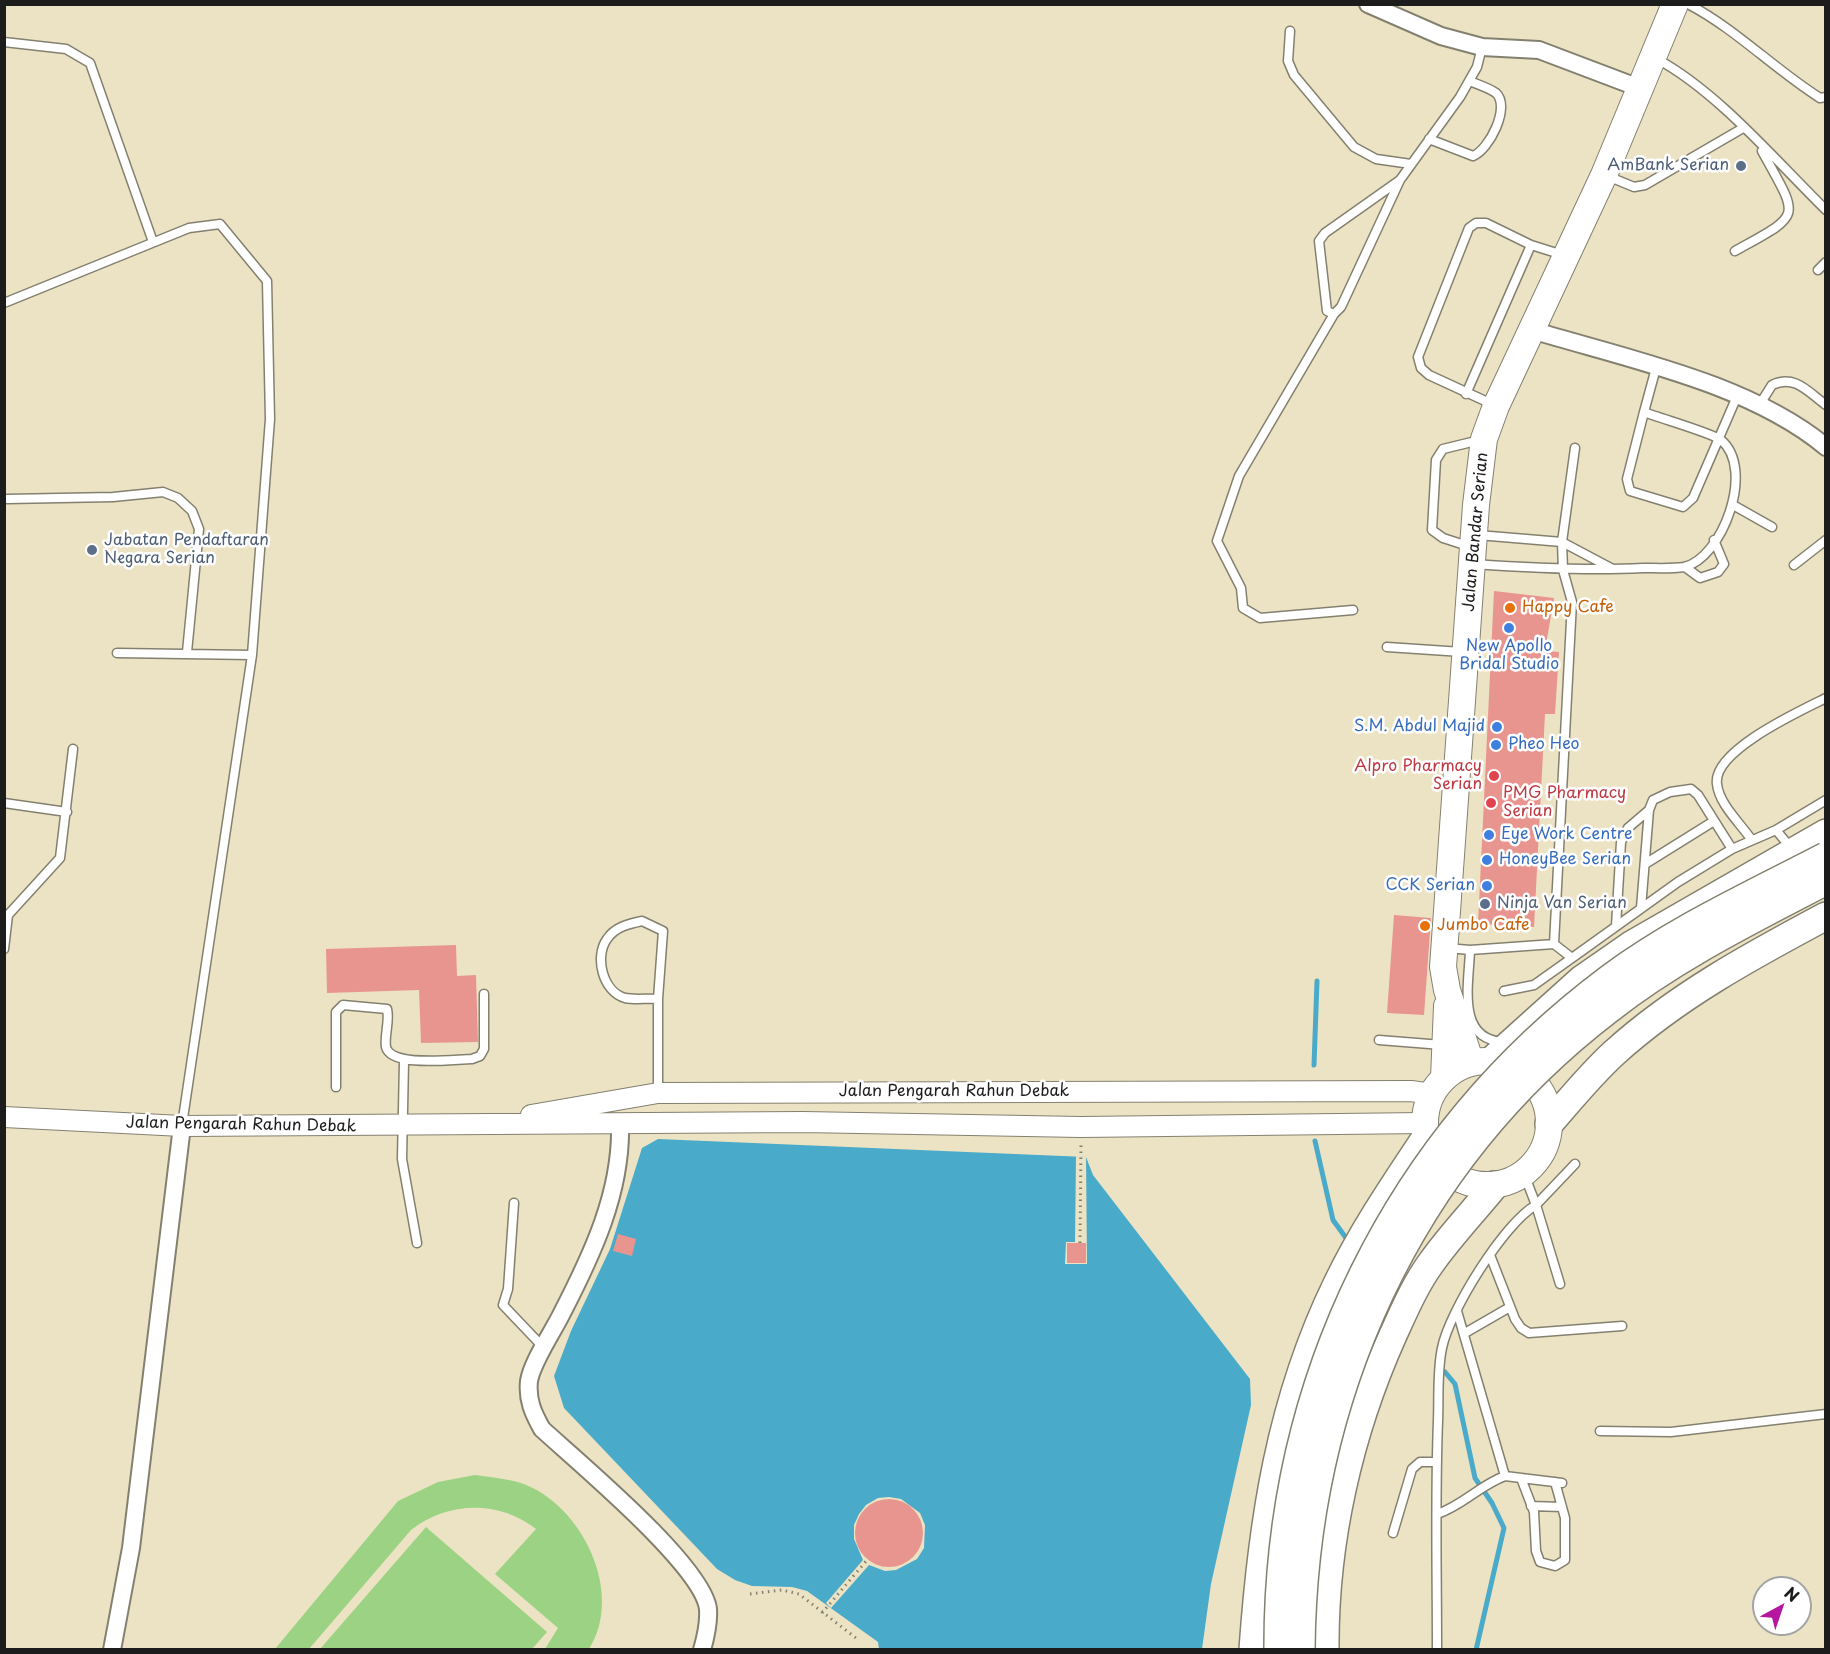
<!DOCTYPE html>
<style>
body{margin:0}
#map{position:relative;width:1830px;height:1654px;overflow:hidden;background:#ece3c4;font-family:"Playpen Sans",sans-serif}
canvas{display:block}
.frame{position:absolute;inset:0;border:6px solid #1c1c1c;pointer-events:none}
.north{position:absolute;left:1752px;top:1576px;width:60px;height:60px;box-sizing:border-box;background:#fff;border:2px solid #a4a4a4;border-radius:50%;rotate:40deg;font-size:16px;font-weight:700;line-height:24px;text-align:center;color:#1c1c1c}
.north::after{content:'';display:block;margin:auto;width:21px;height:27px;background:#b5179e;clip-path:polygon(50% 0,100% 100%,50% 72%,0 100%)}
</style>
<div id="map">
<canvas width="1830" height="1654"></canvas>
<div class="frame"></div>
<div class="north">N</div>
</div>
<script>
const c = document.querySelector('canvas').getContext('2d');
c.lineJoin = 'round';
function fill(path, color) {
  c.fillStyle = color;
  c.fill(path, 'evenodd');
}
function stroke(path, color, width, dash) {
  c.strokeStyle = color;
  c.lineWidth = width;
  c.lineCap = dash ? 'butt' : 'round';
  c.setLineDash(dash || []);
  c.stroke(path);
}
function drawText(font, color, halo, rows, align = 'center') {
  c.font = font + ' "Playpen Sans",sans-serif';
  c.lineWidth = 5;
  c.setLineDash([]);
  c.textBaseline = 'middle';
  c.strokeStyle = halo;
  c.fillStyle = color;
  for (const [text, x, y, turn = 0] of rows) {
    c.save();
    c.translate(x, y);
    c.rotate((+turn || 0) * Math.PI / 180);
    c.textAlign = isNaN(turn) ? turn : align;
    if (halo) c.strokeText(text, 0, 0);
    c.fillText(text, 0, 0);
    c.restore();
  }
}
fill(new Path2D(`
 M 475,1475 C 490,1477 507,1479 521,1483 C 582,1504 625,1593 589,1649 L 545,1649 L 558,1628 L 495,1574 L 536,1529 C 499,1500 448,1501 411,1530 L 309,1649 L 275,1649 L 398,1501 L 438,1482 Z
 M 426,1527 L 547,1632 L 532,1649 L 320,1649 Z`), '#9cd283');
fill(new Path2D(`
 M 658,1139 L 1086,1157 L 1093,1175 L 1250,1379 L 1251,1405 L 1211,1584 L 1202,1649 L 879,1649 L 878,1642 L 807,1591 L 792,1587 L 752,1586 L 735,1580 L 717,1569 L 564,1408 L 554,1376 L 571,1331 L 610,1249 L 642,1148 Z`), '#4aaac9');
fill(new Path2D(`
 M 1076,1156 L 1086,1157 L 1087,1264 L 1065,1264 L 1066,1242 L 1075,1242 Z
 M 889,1497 L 901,1499 L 920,1513 L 925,1525 L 924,1548 L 917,1559 L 896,1570 L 885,1571 L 869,1565 L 831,1608 L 826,1603 L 863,1560 L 854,1539 L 854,1525 L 859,1514 L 866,1505 L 878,1498 Z`), '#ece3c4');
stroke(new Path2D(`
 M 1314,1065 L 1317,981
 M 1315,1141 L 1333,1220 L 1346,1238
 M 1445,1372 L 1455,1384 L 1475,1478 L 1492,1503 L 1504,1528 L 1476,1650`), '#4aaac9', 5);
fill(new Path2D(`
 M 1494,591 L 1554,598 L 1545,651 L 1559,652 L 1555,714 L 1545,714 L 1534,927 L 1478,924 Z
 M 1394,915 L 1431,918 L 1424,1015 L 1387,1013 Z
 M 456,945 L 457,976 L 476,975 L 478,1042 L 421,1043 L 419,990 L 327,993 L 326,949 Z
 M 618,1234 L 636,1239 L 632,1256 L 613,1251 Z
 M 1067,1243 L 1086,1243 L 1086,1263 L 1067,1263 Z
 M855 1533a34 34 0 1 1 68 0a34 34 0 1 1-68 0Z`), '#e89590');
const service = new Path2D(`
 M 1688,4 C 1736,29 1774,69 1820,98 L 1826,97
 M 1290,31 L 1288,61 L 1294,75 L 1354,147 L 1376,159 L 1411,164
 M 4,42 L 66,49 L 90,63 L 153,242
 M 1657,59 C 1718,92 1776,161 1826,210
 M 1429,139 L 1473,156 C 1489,150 1511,107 1496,93 C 1489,88 1477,84 1469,81
 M 1605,175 L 1634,187 L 1645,185 L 1743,128
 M 1400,180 L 1325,233 L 1319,241 L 1327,311 L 1334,314 L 1341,307 L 1400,180 L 1460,97 L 1477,67 L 1482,47
 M 1735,251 C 1803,213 1800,220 1762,151
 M 1818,270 L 1826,262
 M 4,303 L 189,228 L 220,224 L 267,281 L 270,419 L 252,655 L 182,1125
 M 1334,314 L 1239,476 L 1217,541 L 1241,588 L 1243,608 L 1260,618 L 1353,610
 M 1466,394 L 1531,245
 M 1760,404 L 1772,385 C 1795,374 1808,392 1826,405
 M 1494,405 L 1429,375 L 1421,368 L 1418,357 L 1469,228 L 1476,223 L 1486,223 L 1531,245 L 1563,255
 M 1644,412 L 1627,479 L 1630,491 L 1683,507 L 1693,498 L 1738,394
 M 7,499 L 113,497 L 163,492 L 178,498 L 192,511 L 199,529 L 187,652
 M 1733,505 L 1772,527
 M 1478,535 L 1562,542 L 1611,568
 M 1471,547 L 1443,538 L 1432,530 L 1436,460 L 1443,449 L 1480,440
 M 1474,564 C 1530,568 1586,571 1643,568 C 1656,568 1671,569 1684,567 C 1722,559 1756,469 1721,440 C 1712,433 1659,418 1644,412 L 1656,368
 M 1794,565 L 1826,540
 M 1685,567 L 1700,578 L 1718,572 L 1724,564 L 1714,540
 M 1387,647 L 1462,652
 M 117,653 L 252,655
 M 4,803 L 67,812
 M 1776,830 L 1791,848
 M 1751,839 C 1740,823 1719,804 1717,784 C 1712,751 1800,711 1826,698
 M 1645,864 L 1714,821
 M 1641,908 L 1649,810 L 1653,800 L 1670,792 L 1691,789 L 1698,795 L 1732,849
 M 1616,926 L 1621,842 L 1628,828 L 1649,810
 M 1554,944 L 1572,602 L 1563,570 L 1562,542 L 1575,448
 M 1447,948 L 1470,950 L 1554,944 L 1572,958 L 1678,882 L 1732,849 L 1776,830 L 1826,800
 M 4,949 L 8,915 L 60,858 L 73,749
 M 1470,950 C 1469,984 1456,1039 1503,1042
 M 1504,991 L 1534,985 L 1572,958
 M 658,999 C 648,998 635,1000 625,998 C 603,992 594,957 607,939 C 615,927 628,924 642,921 L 663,931 L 658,999 L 658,1092
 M 1379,1040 L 1442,1045
 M 404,1061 L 402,1159 L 417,1243
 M 336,1087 L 336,1012 L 343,1005 L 387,1009 C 390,1022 384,1035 386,1047 C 391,1068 455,1059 472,1059 L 480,1056 L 484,1049 L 484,994
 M 514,1203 L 508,1289 L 503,1305 L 543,1347
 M 1490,1255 L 1515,1319 L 1521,1328 L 1529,1333 L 1622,1326
 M 1560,1284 L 1536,1205 L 1575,1164
 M 1457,1311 L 1505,1476 L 1562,1483
 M 1465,1333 L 1510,1307
 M 1600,1431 L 1671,1432 L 1826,1414
 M 1521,1478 L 1534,1512 L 1536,1551 L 1540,1562 L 1555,1566 L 1565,1560 L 1565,1518 L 1555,1482
 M 1531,1506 L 1562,1507
 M 1437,1514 C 1462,1506 1480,1485 1505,1476
 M 1393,1533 L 1412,1469 L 1420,1462 L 1436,1462
 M 1437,1650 C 1437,1573 1435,1497 1438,1421 C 1439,1398 1437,1371 1442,1348 C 1449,1312 1504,1223 1536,1205 L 1524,1174`);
const minor = new Path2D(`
 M 1368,4 L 1441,36 L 1482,47 L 1539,50 L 1642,89
 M 1532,330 C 1627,359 1749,383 1826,447
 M 620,1124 C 622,1192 592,1255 561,1315 C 552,1333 532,1362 529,1381 C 527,1400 533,1413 542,1429 C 578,1462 703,1566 708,1609 C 709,1623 706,1636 702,1650
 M 112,1650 L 131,1548 L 182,1126`);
const tertiary = new Path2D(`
 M 531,1115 L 658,1093 L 1411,1091 L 1432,1094
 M 4,1117 L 182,1126 L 803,1122 L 1081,1127 L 1424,1123`);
const primary = new Path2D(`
 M1425 1123a62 62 0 1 1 124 0a62 62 0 1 1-124 0Z
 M 1471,1063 L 1447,990 L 1443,967 L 1476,505 L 1484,439 L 1496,406 L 1604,175 L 1675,4
 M 1444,1078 L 1447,1006`);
const trunk = new Path2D(`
 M 1491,1061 L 1582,979 L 1631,945 L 1826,833
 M 1549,1124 C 1570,1100 1590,1075 1614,1053 C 1677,996 1751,956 1826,916
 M 1253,1650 C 1262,1522 1280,1401 1337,1284 C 1362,1232 1394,1185 1426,1137
 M 1325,1650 C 1324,1542 1349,1433 1393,1335 C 1404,1311 1415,1285 1431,1263 C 1450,1236 1474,1211 1495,1185`);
stroke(service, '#848070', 11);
stroke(minor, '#848070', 20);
stroke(tertiary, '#848070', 22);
stroke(primary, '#848070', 28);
stroke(trunk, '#848070', 30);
stroke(new Path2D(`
 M 1080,1243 L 1081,1143
 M 750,1594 L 782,1590 L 799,1594 L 856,1638
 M 822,1613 L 867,1560`), '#848070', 3, [1.5, 4.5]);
stroke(service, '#fff', 8);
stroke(minor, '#fff', 16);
stroke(tertiary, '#fff', 20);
stroke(primary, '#fff', 26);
stroke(trunk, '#fff', 27);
const trunkBridge = new Path2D(`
 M 1278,1650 C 1277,1382 1396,1138 1610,978 C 1676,929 1753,894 1826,856
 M 1301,1650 C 1303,1398 1407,1164 1608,1010 C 1674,958 1751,920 1826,881`);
stroke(trunkBridge, '#848070', 30, []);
stroke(trunkBridge, '#fff', 27);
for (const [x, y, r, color] of [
 [1741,166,6,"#5c6f8a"],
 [92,550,6,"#5c6f8a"],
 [1510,608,6,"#e8710a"],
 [1509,628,6,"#3f7fe0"],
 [1497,727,6,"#3f7fe0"],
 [1496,745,6,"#3f7fe0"],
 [1494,776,6,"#e0444e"],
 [1491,803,6,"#e0444e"],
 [1489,835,6,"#3f7fe0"],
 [1487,860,6,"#3f7fe0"],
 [1487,886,6,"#3f7fe0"],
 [1485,904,6,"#5c6f8a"],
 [1425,926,6,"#e8710a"]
]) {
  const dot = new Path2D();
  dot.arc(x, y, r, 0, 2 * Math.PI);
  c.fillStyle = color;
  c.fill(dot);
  stroke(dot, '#fff', 2);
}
drawText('16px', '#4e5e75', '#fff', [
 ["AmBank Serian",1729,166,"right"],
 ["Jabatan Pendaftaran",104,541],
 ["Negara Serian",104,559],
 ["Ninja Van Serian",1497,904]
], 'left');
drawText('16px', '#1c1c1c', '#fff', [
 ["Jalan Bandar Serian",1476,532,-85],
 ["Jalan Pengarah Rahun Debak",954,1092],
 ["Jalan Pengarah Rahun Debak",241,1125,1]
]);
drawText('16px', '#c56008', '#fff', [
 ["Happy Cafe",1522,608],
 ["Jumbo Cafe",1437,926]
], 'left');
drawText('16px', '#366cbe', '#fff', [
 ["New Apollo",1509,647,"center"],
 ["Bridal Studio",1509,665,"center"],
 ["S.M. Abdul Majid",1485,727,"right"],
 ["Pheo Heo",1508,745],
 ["Eye Work Centre",1501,835],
 ["HoneyBee Serian",1499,860],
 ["CCK Serian",1475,886,"right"]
], 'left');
drawText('16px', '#be3a42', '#fff', [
 ["Alpro Pharmacy",1482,767],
 ["Serian",1482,785],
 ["PMG Pharmacy",1503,794,"left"],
 ["Serian",1503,812,"left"]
], 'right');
</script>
